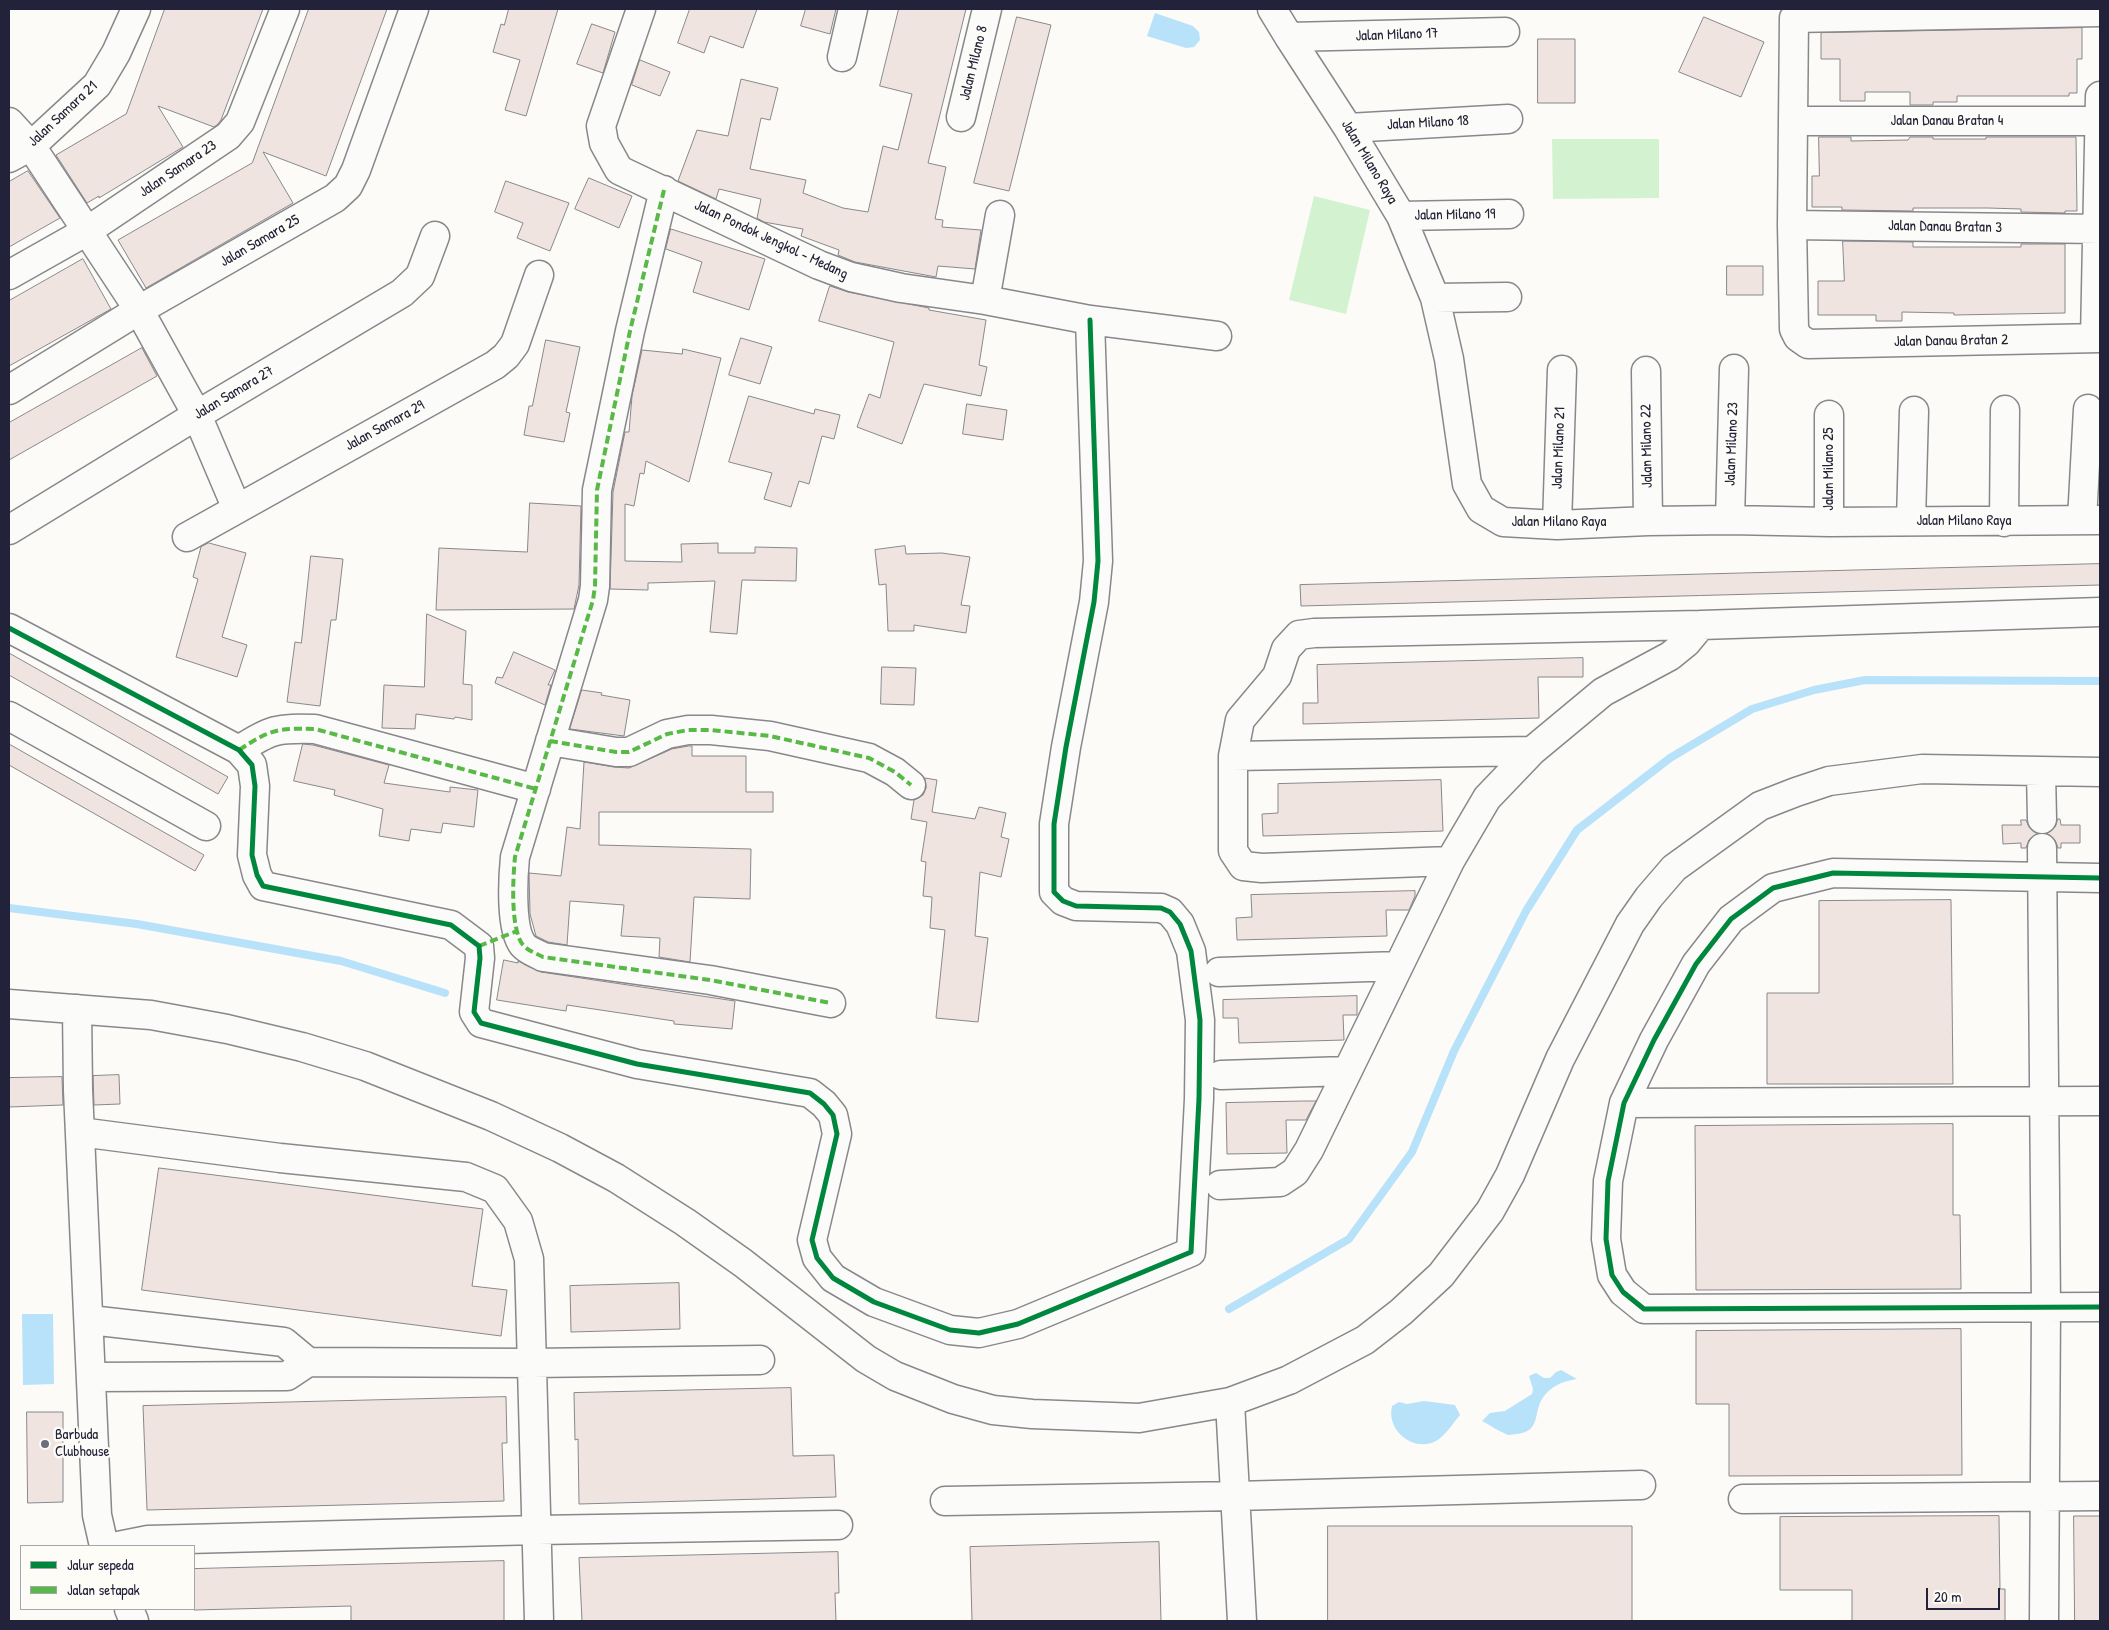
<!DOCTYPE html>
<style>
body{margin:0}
#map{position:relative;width:2109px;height:1630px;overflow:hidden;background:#fcfbf8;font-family:"Patrick Hand",sans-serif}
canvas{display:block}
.frame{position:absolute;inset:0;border:10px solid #22223b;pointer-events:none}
.legend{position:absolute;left:20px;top:1545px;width:175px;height:65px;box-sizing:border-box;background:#fdfcf7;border:1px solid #a5a5ac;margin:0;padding:6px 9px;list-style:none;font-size:15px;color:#22223b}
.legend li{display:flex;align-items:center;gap:10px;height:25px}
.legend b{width:25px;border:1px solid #a5a5ac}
.scale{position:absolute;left:1926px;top:1588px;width:74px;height:22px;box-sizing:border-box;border:2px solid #22223b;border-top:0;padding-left:6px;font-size:15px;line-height:18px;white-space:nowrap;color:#22223b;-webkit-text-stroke:4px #fdfcf7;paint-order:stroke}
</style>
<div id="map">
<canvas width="2109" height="1630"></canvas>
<div class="frame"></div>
<ul class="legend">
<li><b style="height:6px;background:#00873e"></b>Jalur sepeda</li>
<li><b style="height:6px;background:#58b947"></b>Jalan setapak</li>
</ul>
<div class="scale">20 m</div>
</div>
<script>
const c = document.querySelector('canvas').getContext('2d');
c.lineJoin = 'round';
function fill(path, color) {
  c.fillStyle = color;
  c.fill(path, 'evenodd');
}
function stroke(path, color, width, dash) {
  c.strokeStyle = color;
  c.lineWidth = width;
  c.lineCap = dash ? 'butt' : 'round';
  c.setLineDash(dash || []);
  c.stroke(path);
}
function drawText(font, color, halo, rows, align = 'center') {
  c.font = font + ' "Patrick Hand",sans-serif';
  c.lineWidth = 5;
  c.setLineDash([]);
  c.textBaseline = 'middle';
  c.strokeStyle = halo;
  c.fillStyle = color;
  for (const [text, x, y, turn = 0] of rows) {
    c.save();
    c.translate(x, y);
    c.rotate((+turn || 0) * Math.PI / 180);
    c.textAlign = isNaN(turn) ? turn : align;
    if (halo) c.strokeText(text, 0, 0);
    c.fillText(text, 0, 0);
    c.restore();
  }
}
fill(new Path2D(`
 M 1552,139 L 1659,139 L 1659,198 L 1553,199 Z
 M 1314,196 L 1370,210 L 1346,314 L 1289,300 Z`), '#d3f3d0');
fill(new Path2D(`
 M 1155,13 L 1193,26 L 1199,32 L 1200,40 L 1194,47 L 1186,48 L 1147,36 Z
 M 22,1314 L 53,1314 L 54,1384 L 23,1385 Z
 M 1561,1370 L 1577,1379 C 1563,1381 1550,1386 1542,1399 C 1533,1414 1541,1431 1517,1434 C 1513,1434 1509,1436 1506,1434 C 1498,1431 1490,1425 1482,1421 L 1490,1413 L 1505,1411 L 1532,1394 L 1533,1389 L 1529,1376 L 1536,1373 L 1544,1378 L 1550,1378 L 1556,1372 Z
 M 1424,1401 L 1455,1405 L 1460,1415 C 1453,1423 1445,1436 1436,1441 C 1413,1453 1386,1430 1392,1406 L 1399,1402 L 1407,1404 Z`), '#b7e2fa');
stroke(new Path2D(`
 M 9,908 L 137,924 L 341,961 L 445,993
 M 1229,1309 L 1349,1239 L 1412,1152 L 1454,1051 L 1526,911 L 1577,830 L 1670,758 L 1752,709 L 1814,690 L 1865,680 L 2100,681`), '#b7e2fa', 8);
const building = new Path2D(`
 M 165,9 L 263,9 L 221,120 L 218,124 L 214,127 L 158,106 L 183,147 L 99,198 L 99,196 L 87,203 L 56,155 L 126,114 Z
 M 309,9 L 387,9 L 326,176 L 263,152 L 293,203 L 146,288 L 118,240 L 252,163 Z
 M 509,9 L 558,9 L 526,116 L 505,110 L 520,60 L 493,52 L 501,24 L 504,25 Z
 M 690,9 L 757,9 L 743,48 L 710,36 L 704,53 L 678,43 Z
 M 806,9 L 836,9 L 830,34 L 801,26 Z
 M 899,9 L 966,9 L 928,163 L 946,167 L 935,219 L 943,220 L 942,227 L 981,230 L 975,269 L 938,266 L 936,277 L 855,262 L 838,255 L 839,250 L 801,236 L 803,229 L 764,222 L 757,218 L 761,199 L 719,189 L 716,199 L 678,181 L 697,130 L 728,136 L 741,79 L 778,88 L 770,120 L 761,118 L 750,169 L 806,180 L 803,193 L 843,208 L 868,212 L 883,146 L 898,150 L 912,94 L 880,86 Z
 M 1017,17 L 1051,25 L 1009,191 L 974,183 Z
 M 1704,17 L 1764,42 L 1741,97 L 1679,72 Z
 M 592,24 L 615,32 L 603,73 L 577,64 Z
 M 2082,28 L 2082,59 L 2077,59 L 2077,93 L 2069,93 L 2069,96 L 1957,96 L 1957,102 L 1933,102 L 1933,105 L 1910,105 L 1910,92 L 1865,92 L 1865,101 L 1840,101 L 1840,59 L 1821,59 L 1821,33 Z
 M 1538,39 L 1575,39 L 1575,103 L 1538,103 Z
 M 640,60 L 670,72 L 660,96 L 632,85 Z
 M 1819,137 L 1851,137 L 1851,141 L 1908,140 L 1910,137 L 1933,137 L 1933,139 L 1986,139 L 1986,137 L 2076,137 L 2077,211 L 2065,211 L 2065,213 L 2021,212 L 2021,209 L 1988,208 L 1913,208 L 1913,211 L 1842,210 L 1842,207 L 1812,207 L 1812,176 L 1819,176 Z
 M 28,171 L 60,218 L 9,247 L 9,182 Z
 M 589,178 L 632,196 L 619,228 L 575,209 Z
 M 506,181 L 569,203 L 550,251 L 517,238 L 523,223 L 495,212 Z
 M 671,229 L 765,259 L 749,310 L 693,292 L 702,262 L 666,249 Z
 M 1843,241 L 1913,242 L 1913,247 L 2021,247 L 2021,244 L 2065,244 L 2065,313 L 1954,315 L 1954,313 L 1902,312 L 1902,321 L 1876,321 L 1876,315 L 1818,315 L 1818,281 L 1844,281 Z
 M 83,259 L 111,309 L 9,366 L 9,301 Z
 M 1727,266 L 1763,266 L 1763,295 L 1727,295 Z
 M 830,286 L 848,292 L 929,308 L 929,310 L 986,320 L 979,365 L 987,367 L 981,396 L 924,384 L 902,444 L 857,427 L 869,394 L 880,398 L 894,342 L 819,321 Z
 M 741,338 L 772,347 L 760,384 L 729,375 Z
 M 546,340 L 580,347 L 566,412 L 570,413 L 564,442 L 524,435 L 529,406 L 532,406 Z
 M 142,348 L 157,376 L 9,460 L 9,423 Z
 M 683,349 L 721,358 L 689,482 L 646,461 L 644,474 L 640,473 L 634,506 L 625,504 L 625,561 L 682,562 L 681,544 L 718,543 L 718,553 L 755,553 L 755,547 L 797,548 L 796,581 L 742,580 L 737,634 L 710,632 L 715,581 L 648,583 L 648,590 L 610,589 L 613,492 L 625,432 L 629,432 L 632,396 L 642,350 L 682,354 Z
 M 749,396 L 814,414 L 815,409 L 840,415 L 834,439 L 822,436 L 809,484 L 799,481 L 791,507 L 764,499 L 772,473 L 729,462 Z
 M 967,404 L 1007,410 L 1003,440 L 963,434 Z
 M 530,503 L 581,506 L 579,585 L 574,609 L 436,610 L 439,548 L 527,552 Z
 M 209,543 L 246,553 L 222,637 L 247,645 L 237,677 L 176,657 L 198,579 L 193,577 L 201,547 Z
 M 905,546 L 906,554 L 942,553 L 970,557 L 961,605 L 970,606 L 966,633 L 914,625 L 914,631 L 888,631 L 886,584 L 879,585 L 875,550 Z
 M 311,556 L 343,559 L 336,620 L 331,620 L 320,706 L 287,702 L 295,642 L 301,643 Z
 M 2100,564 L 2100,585 L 1301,606 L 1300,585 Z
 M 427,614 L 466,631 L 463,684 L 472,685 L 472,720 L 455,717 L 454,719 L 416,714 L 415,729 L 382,728 L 384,685 L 424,687 Z
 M 514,652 L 555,670 L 548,685 L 551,685 L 545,705 L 495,683 L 497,677 L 502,678 Z
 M 9,653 L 228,777 L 218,794 L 9,675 Z
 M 1583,658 L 1583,677 L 1538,677 L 1539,718 L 1303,724 L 1303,703 L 1318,703 L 1317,665 Z
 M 882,667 L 916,668 L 914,705 L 881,704 Z
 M 582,690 L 602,693 L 601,695 L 630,700 L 624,736 L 570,729 Z
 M 9,744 L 204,855 L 195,871 L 9,765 Z
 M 303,744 L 313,745 L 389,765 L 384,783 L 450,792 L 450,787 L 478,790 L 474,827 L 443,823 L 441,833 L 411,829 L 409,841 L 379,836 L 383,809 L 334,795 L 335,790 L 294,781 Z
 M 689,746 L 692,746 L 692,756 L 746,756 L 746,792 L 773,792 L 773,812 L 599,812 L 599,845 L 751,849 L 750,899 L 694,897 L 690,962 L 659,957 L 660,938 L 621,936 L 624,905 L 570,901 L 567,945 L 548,942 L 536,936 L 530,914 L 529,873 L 561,876 L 567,827 L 580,829 L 584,762 L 614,767 L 629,768 L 672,749 Z
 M 925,778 L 937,780 L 932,812 L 975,819 L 979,807 L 1006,813 L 1001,837 L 1009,839 L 1001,877 L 980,872 L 975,936 L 988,938 L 978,1022 L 936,1018 L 945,930 L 930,928 L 932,897 L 923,896 L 926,862 L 921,861 L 927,822 L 911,819 L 914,800 L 923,795 L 926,788 Z
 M 1441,780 L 1443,831 L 1263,836 L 1262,814 L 1278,813 L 1278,784 Z
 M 2058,819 L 2060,819 L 2061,825 L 2080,825 L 2080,843 L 2061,843 L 2061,848 L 2058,848 L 2055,840 L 2046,833 L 2055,827 Z
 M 2021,820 L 2026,820 L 2029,827 L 2038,834 L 2029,840 L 2026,848 L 2021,848 L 2021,843 L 2003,844 L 2002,825 L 2021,825 Z
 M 1415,891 L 1415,896 L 1409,910 L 1386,910 L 1387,936 L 1237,940 L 1236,918 L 1252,917 L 1251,895 Z
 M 1951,900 L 1953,1084 L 1767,1084 L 1767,993 L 1819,993 L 1819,901 Z
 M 504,960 L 518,963 L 518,961 L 541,972 L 735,1001 L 732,1029 L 674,1024 L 674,1021 L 567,1005 L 566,1011 L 497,1000 Z
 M 1357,996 L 1357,1015 L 1343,1015 L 1344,1040 L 1239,1043 L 1238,1018 L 1223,1018 L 1223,1000 Z
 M 119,1075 L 120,1104 L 94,1105 L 93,1076 Z
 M 62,1077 L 63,1105 L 9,1107 L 9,1078 Z
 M 1304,1101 L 1316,1101 L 1306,1120 L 1286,1120 L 1287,1153 L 1227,1154 L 1226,1103 Z
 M 1953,1124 L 1953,1215 L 1960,1215 L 1961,1289 L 1696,1290 L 1695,1126 Z
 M 159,1168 L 483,1209 L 472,1286 L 507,1290 L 501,1336 L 142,1290 Z
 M 679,1283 L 680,1329 L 571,1332 L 570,1286 Z
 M 1961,1329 L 1962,1475 L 1729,1476 L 1729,1404 L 1696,1404 L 1696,1331 Z
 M 791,1388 L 793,1456 L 834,1455 L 836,1497 L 579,1504 L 578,1439 L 575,1440 L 574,1393 Z
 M 506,1397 L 507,1443 L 502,1443 L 504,1501 L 147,1510 L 143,1406 Z
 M 27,1412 L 63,1412 L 63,1502 L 28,1503 Z
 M 1999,1516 L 2000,1589 L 2005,1589 L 2005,1621 L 1852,1621 L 1852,1590 L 1780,1590 L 1780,1517 Z
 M 2074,1516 L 2100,1516 L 2100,1621 L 2075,1621 Z
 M 1328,1526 L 1632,1526 L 1632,1621 L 1328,1621 Z
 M 1159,1542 L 1161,1621 L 972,1621 L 970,1547 Z
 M 838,1552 L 839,1593 L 835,1593 L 836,1621 L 582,1621 L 579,1558 Z
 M 504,1561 L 504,1621 L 351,1621 L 351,1606 L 194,1610 L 194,1569 Z`);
fill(building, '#f0e4e0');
stroke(building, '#88888c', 1);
const minor = new Path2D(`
 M 641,9 L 601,126 L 604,143 L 619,170 L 819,265 L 851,277 L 901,288 L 985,300 L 1090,320 L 1217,336
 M 1272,9 L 1289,37 L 1348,128 L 1401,216 L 1435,298 L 1449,359 L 1467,484 L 1481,509 L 1503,522 L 1557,525 L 1648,521 L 1730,520 L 1829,522 L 2100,520
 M 2100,12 L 1794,18 L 1792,225 L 1794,329 L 1798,337 L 1808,344 L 2100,338
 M 1289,37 L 1505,32
 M 842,57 L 853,9
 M 961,117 L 987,9
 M 1794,121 L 2100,121
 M 9,122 L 31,146 L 139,310 L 197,415 L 237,509
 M 1348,128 L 1508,119
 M 9,158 L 31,146 L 97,85 L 116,53 L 136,9
 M 664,190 L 630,331 L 597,490 L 595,586 L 593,600 L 515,857 C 513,877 510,929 523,945 C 528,951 536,953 543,957 L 710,980 L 831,1003
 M 1401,216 L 1509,214
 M 1792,225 L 2100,229
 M 9,275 L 87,231 L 228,136 L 240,122 L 285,9
 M 1435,298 L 1507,297
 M 985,300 L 1000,215
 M 2095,338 L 2100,96
 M 1646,371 L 1648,521
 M 9,390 L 139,310 L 335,198 L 348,186 L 356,170 L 414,9
 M 1730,520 L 1734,369
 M 2082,520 L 2088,409
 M 1911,521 L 1914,411
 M 1829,522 L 1829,415
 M 2004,522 L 2005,410
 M 1557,525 L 1562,370
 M 9,530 L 197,415 L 402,293 L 420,276 L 435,236
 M 187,537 L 495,365 L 506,356 L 515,344 L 539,275
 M 9,628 L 239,750 L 252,765 L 255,786 L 252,855 L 257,875 L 263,886 L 451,925 L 479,946 L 480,958 L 474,1012 L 481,1023 L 637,1064 L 810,1093 L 824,1104 L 833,1115 L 837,1134 L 812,1240 L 817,1258 L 833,1278 L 874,1302 L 950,1330 L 979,1333 L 1018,1324 L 1191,1252 L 1199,1099 L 1200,1020 L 1191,951 L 1180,924 L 1170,912 L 1161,908 L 1076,906 L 1063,901 L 1054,892 L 1054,824 L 1066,747 L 1094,602 L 1098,561 L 1090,320
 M 9,716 L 206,826
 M 550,741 L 616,752 L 629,752 L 667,734 L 688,730 L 711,730 L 770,736 L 869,758 L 895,772 L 911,785
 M 239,750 C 271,729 277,728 315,729 L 536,789
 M 1233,756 L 1532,751
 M 2041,772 L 2042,819
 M 2042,848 L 2046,1307 L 2044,1621
 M 1450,861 L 1262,868 L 1243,866 L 1233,851 L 1233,756 L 1240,720 L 1277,676 L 1286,649 L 1299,635 L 1314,633 L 1701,625 L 2100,612
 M 2100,878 L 1833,873 L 1773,888 L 1731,919 L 1696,964 L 1654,1040 L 1624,1103 L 1608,1181 L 1606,1239 L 1612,1275 L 1623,1292 L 1644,1309 L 2100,1307
 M 1219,972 L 1398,966
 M 9,1004 L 151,1015 L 227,1029 L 302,1047 L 365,1066 L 491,1116 L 560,1148 L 616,1178 L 685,1222 L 743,1263 L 866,1359 L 895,1376 L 953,1399 L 993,1410 L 1032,1414 L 1139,1418 L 1230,1402 L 1289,1380 L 1365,1340 L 1401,1312 L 1441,1275 L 1490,1211 L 1510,1175 L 1560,1059 L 1630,924 L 1649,897 L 1674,868 L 1760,806 L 1796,792 L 1829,781 L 1922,769 L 2100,772
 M 77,1009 L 78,1090 L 97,1515 L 104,1546
 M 1221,1075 L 1347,1071
 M 1624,1103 L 2100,1101
 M 80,1132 L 280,1158 L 466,1177 L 495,1189 L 518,1221 L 529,1259 L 539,1621
 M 1220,1185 L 1280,1182 L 1295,1172 L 1309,1150 L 1450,861 L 1487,798 L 1532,751 L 1603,692 L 1670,656 L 1686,643 L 1701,625
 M 90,1320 L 284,1342 L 308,1362
 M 93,1377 L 287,1376 L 308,1362 L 532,1363 L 760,1360
 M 1230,1402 L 1242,1621
 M 1743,1499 L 2100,1496
 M 945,1501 L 1236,1496 L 1641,1485
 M 118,1546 L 148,1540 L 537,1530 L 838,1525
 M 129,1609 L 134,1621`);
stroke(minor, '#88888c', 31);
stroke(minor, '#fbfbf9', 28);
stroke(new Path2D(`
 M 664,190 L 630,331 L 597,490 L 595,586 L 593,600 L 515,857 C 513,877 510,929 523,945 C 528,951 536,953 543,957 L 710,980 L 831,1003
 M 550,741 L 616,752 L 629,752 L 667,734 L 688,730 L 711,730 L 770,736 L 869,758 L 895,772 L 911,785
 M 239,750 C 271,729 277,728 315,729 L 536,789
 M 479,946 L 517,931`), '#58b947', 4, [8, 4]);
stroke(new Path2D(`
 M 9,628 L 239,750 L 252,765 L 255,786 L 252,855 L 257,875 L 263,886 L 451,925 L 479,946 L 480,958 L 474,1012 L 481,1023 L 637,1064 L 810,1093 L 824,1104 L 833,1115 L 837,1134 L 812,1240 L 817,1258 L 833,1278 L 874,1302 L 950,1330 L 979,1333 L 1018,1324 L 1191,1252 L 1199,1099 L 1200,1020 L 1191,951 L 1180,924 L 1170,912 L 1161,908 L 1076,906 L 1063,901 L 1054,892 L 1054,824 L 1066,747 L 1094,602 L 1098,561 L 1090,320
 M 2100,878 L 1833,873 L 1773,888 L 1731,919 L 1696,964 L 1654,1040 L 1624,1103 L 1608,1181 L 1606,1239 L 1612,1275 L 1623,1292 L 1644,1309 L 2100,1307`), '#00873e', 5);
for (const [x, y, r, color] of [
 [45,1444,5,"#6e6e7d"]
]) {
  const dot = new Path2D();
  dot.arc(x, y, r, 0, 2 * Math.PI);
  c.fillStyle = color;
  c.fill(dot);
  stroke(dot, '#fdfcf7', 2);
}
drawText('15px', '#22223b', '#fdfcf7', [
 ["Jalan Milano 17",1397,35,-2],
 ["Jalan Milano 8",974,63,-76],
 ["Jalan Samara 21",63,114,-43],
 ["Jalan Danau Bratan 4",1947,121],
 ["Jalan Milano 18",1428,123,-3],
 ["Jalan Milano Raya",1369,162,59],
 ["Jalan Samara 23",178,169,-34],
 ["Jalan Milano 19",1455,215,-1],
 ["Jalan Danau Bratan 3",1945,227,1],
 ["Jalan Pondok Jengkol - Medang",771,240,25],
 ["Jalan Samara 25",260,241,-30],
 ["Jalan Danau Bratan 2",1951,341,-1],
 ["Jalan Samara 27",234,393,-31],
 ["Jalan Samara 29",385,426,-29],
 ["Jalan Milano 23",1732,444,-88],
 ["Jalan Milano 22",1647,446,-91],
 ["Jalan Milano 21",1559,448,-88],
 ["Jalan Milano 25",1829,469,-90],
 ["Jalan Milano Raya",1964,521],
 ["Jalan Milano Raya",1559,522]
]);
drawText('15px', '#22223b', '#fdfcf7', [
 ["Barbuda",55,1435],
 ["Clubhouse",55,1452]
], 'left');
</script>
